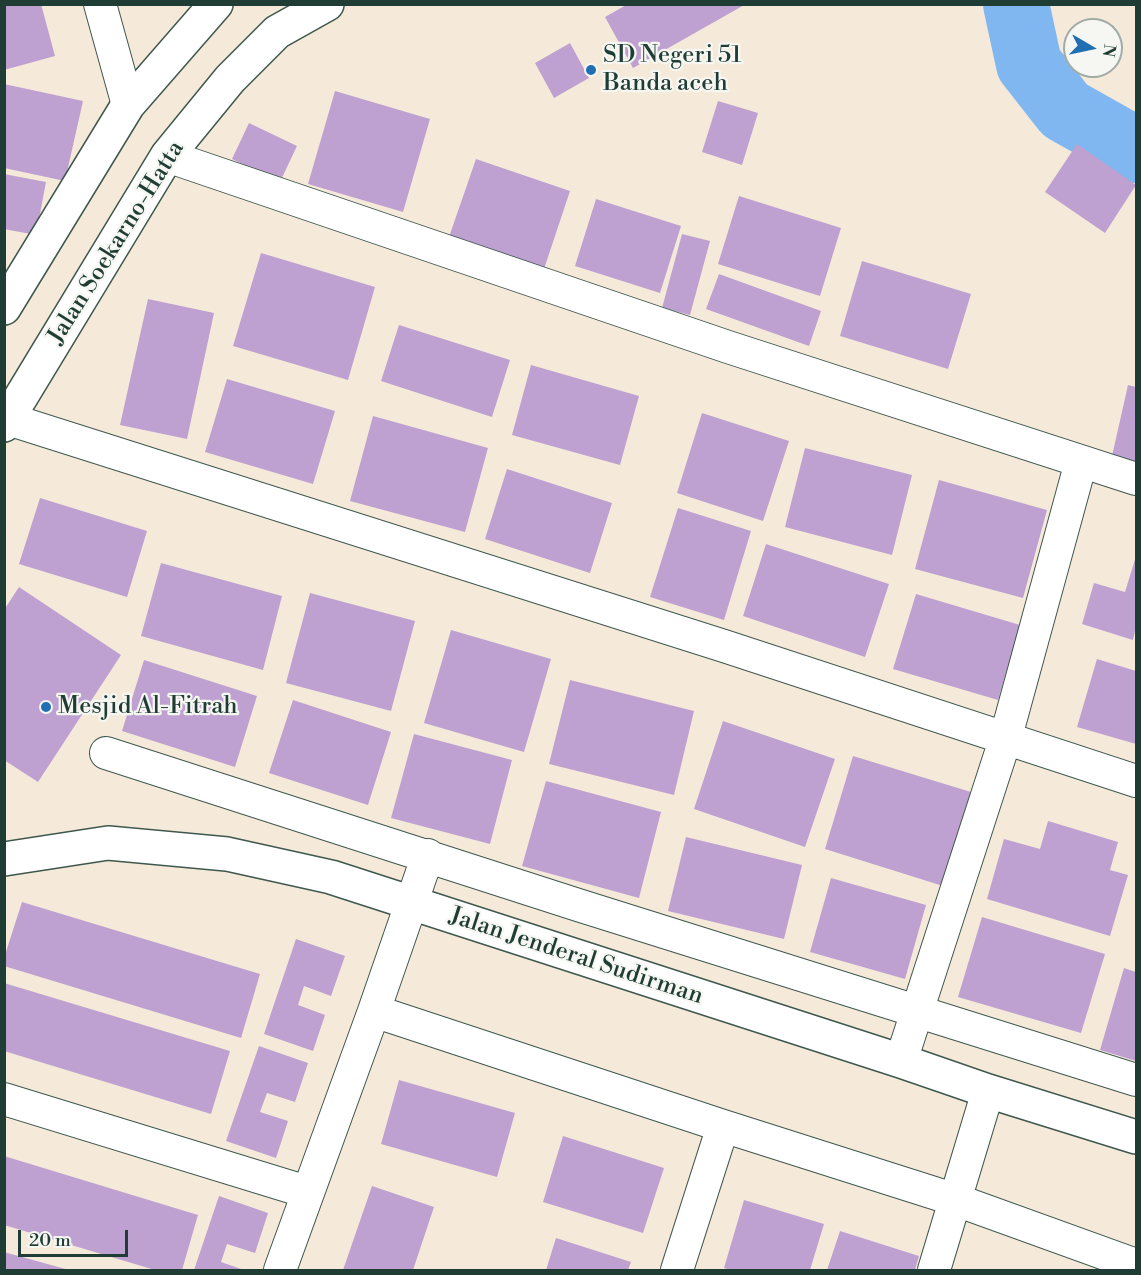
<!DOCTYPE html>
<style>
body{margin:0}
#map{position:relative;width:1141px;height:1275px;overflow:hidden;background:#f5eada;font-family:"Libre Bodoni",serif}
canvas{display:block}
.frame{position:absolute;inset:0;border:6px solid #1f3d34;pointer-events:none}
.north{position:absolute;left:1063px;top:18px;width:60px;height:60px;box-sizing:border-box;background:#f6f6f2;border:2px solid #a0aca6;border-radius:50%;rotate:99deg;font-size:16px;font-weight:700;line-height:24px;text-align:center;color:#1f3d34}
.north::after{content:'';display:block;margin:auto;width:21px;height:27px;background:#1f6fb2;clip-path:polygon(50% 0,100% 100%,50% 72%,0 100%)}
.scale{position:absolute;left:18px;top:1230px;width:110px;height:27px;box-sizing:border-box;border:3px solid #1f3d34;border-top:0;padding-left:8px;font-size:18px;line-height:21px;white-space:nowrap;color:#1f3d34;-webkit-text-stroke:4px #f6f6f2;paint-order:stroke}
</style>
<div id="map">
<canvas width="1141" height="1275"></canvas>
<div class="frame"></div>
<div class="north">N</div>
<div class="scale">20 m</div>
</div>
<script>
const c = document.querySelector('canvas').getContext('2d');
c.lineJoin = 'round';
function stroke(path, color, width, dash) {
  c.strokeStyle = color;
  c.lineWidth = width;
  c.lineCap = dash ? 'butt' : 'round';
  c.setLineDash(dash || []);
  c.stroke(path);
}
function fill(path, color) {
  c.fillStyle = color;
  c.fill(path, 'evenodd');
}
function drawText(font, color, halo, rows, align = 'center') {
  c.font = font + ' "Libre Bodoni",serif';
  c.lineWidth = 4.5;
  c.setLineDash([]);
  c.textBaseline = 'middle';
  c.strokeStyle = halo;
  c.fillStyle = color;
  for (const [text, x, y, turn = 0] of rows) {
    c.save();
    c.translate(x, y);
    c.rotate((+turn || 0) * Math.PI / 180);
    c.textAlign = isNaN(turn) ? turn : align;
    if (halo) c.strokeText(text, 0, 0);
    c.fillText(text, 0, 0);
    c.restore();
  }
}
stroke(new Path2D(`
 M 1016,4 L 1029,64 L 1065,110 L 1136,150`), '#80b7f0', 66);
fill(new Path2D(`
 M 4,4 L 41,4 L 55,56 L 4,70 Z
 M 628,4 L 746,4 L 633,68 L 605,17 Z
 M 570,43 L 589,78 L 554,98 L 535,63 Z
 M 4,84 L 83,101 L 65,181 L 4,168 Z
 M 335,91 L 430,119 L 403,212 L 308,184 Z
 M 718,101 L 758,113 L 742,165 L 702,152 Z
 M 249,123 L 297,146 L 280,182 L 232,159 Z
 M 1077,144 L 1136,185 L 1105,233 L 1045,192 Z
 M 476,159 L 570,191 L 544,269 L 449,237 Z
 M 4,174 L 46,182 L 36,235 L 4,229 Z
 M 739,196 L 841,228 L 820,296 L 718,264 Z
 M 596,199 L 681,226 L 660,293 L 575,266 Z
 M 682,234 L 710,241 L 690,315 L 662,308 Z
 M 261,253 L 375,287 L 348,380 L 233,346 Z
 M 862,261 L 971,294 L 948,369 L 840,336 Z
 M 719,274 L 821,311 L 809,346 L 706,309 Z
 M 148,299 L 214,313 L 187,439 L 120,425 Z
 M 399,325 L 510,360 L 492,417 L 381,381 Z
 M 531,365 L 639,396 L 620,465 L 512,435 Z
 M 227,379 L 335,411 L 313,484 L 205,452 Z
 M 1128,385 L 1136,387 L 1136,462 L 1112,456 Z
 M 702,413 L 789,441 L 763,521 L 677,493 Z
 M 373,416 L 488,448 L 465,532 L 350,501 Z
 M 805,448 L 912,475 L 892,555 L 785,527 Z
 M 507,469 L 612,503 L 590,573 L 485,539 Z
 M 939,480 L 1047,510 L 1023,598 L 915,569 Z
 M 40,498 L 147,531 L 127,597 L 19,564 Z
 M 678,508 L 751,531 L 724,620 L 650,597 Z
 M 766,544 L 889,584 L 865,657 L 743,616 Z
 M 1136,556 L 1136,626 L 1133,640 L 1082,624 L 1094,583 L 1125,592 Z
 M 161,563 L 282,596 L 263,670 L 141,636 Z
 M 19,587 L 121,655 L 38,782 L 4,760 L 4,610 Z
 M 310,593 L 415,621 L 391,711 L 286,683 Z
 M 916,594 L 1020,625 L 998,700 L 893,669 Z
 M 451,630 L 551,659 L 524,752 L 424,723 Z
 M 1097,659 L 1136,671 L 1136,744 L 1077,727 Z
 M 144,660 L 257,696 L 235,767 L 122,731 Z
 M 570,680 L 694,711 L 674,795 L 549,764 Z
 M 293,700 L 391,732 L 368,805 L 269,773 Z
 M 723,721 L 835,759 L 805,847 L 694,809 Z
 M 414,734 L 512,760 L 490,844 L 391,818 Z
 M 853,756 L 971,792 L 943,886 L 825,849 Z
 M 546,781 L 661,812 L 639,898 L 522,866 Z
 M 1048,821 L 1118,842 L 1110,870 L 1128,875 L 1110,936 L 987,899 L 1004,839 L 1040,849 Z
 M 686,837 L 802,865 L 784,939 L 668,911 Z
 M 831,878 L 926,905 L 905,979 L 810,952 Z
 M 22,902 L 260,974 L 241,1038 L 4,966 L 4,958 Z
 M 982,917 L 1105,954 L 1081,1033 L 958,997 Z
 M 296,939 L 345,956 L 331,996 L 304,986 L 298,1005 L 325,1015 L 313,1051 L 264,1034 Z
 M 1124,968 L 1136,972 L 1136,1061 L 1100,1050 Z
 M 4,983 L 230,1051 L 211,1114 L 4,1051 Z
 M 259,1046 L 308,1063 L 295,1102 L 267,1093 L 260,1112 L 288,1121 L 276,1158 L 226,1141 Z
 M 399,1080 L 515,1113 L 497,1177 L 381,1144 Z
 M 563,1136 L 664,1168 L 643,1233 L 543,1202 Z
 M 4,1156 L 198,1215 L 182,1270 L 155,1270 L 4,1225 Z
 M 372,1186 L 434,1207 L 413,1270 L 343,1270 Z
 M 219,1196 L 268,1213 L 255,1253 L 227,1244 L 221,1262 L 244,1270 L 194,1270 Z
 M 744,1200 L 824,1224 L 810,1270 L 731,1270 L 724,1268 Z
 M 840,1231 L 919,1256 L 915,1270 L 827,1270 Z
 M 556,1238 L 631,1262 L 628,1270 L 546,1270 Z
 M 4,1252 L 69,1270 L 4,1270 Z`), '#bea1d0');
const minor = new Path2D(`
 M 100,4 L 128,105
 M 167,156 L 728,347 L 1136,479
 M 8,419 L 724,646 L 1136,781
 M 106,753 L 578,905 L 1136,1080
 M 374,1011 L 723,1126 L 956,1200 L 1136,1265
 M 901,1061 L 1005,740 L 1081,462
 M 4,1099 L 307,1192
 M 280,1270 L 374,1011 L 428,855
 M 677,1270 L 723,1126
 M 934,1270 L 988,1091`);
const tertiary = new Path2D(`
 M 4,859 L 108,843 L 227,854 L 331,877 L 901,1061 L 988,1091 L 1136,1137`);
const trunk = new Path2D(`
 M 4,308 L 128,105 L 216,4
 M 4,425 L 167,156 L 230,79 L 277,32 L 327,4`);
stroke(minor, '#3f574d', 34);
stroke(tertiary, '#3f574d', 36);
stroke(trunk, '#3f574d', 36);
stroke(minor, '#fff', 32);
stroke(tertiary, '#fff', 33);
stroke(trunk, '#fff', 33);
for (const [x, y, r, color] of [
 [591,70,6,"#1f6fb2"],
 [46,707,6,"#1f6fb2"]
]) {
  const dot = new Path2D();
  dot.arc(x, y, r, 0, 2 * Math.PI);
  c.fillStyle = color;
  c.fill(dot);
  stroke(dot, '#f6f6f2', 2);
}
drawText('24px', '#1f3d34', '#f6f6f2', [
 ["SD Negeri 51",603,56],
 ["Banda aceh",603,84],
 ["Mesjid Al-Fitrah",58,707]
], 'left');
drawText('24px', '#1f3d34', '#f6f6f2', [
 ["Jalan Soekarno-Hatta",117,243,-58],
 ["Jalan Jenderal Sudirman",576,957,18]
]);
</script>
